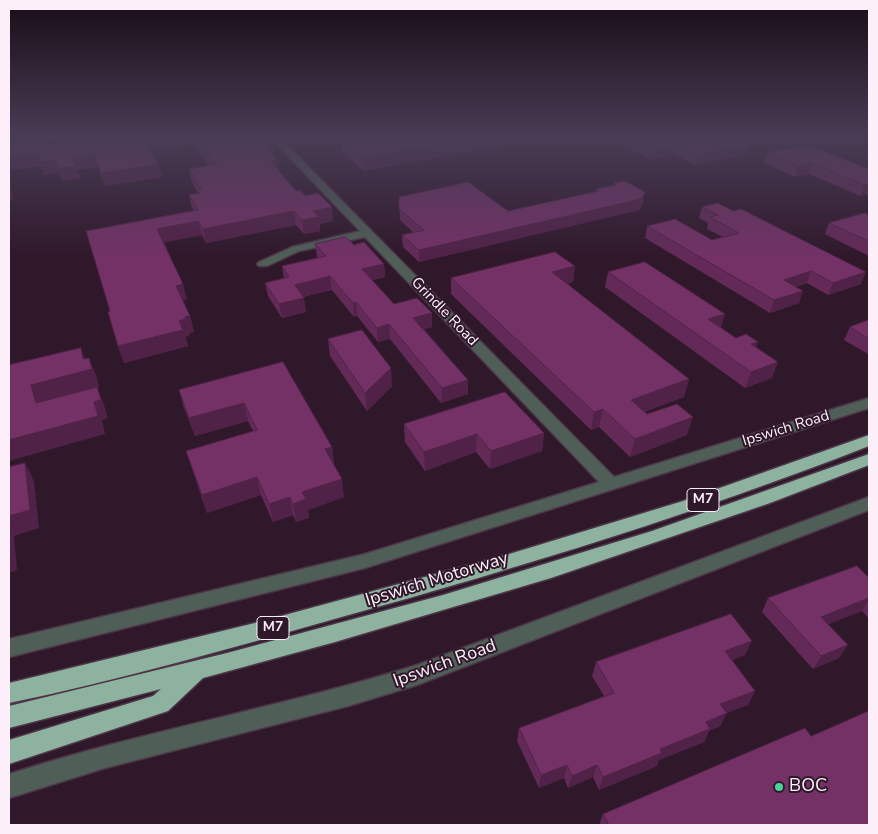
<!DOCTYPE html>
<style>
body{margin:0}
#map{position:relative;width:878px;height:834px;overflow:hidden;background:#30182b;font-family:"Nunito Sans",sans-serif}
canvas{display:block}
.frame{position:absolute;inset:0;border:10px solid #fdeff9;pointer-events:none}
</style>
<div id="map">
<canvas width="878" height="834"></canvas>
<div class="frame"></div>
</div>
<script>
const c = document.querySelector('canvas').getContext('2d');
c.lineJoin = 'round';
function stroke(path, color, width, dash) {
  c.strokeStyle = color;
  c.lineWidth = width;
  c.lineCap = dash ? 'butt' : 'round';
  c.setLineDash(dash || []);
  c.stroke(path);
}
function fill(path, color) {
  c.fillStyle = color;
  c.fill(path, 'evenodd');
}
function drawText(font, color, halo, rows, align = 'center') {
  c.font = font + ' "Nunito Sans",sans-serif';
  c.lineWidth = 4;
  c.setLineDash([]);
  c.textBaseline = 'middle';
  c.strokeStyle = halo;
  c.fillStyle = color;
  for (const [text, x, y, turn = 0] of rows) {
    c.save();
    c.translate(x, y);
    c.rotate((+turn || 0) * Math.PI / 180);
    c.textAlign = isNaN(turn) ? turn : align;
    if (halo) c.strokeText(text, 0, 0);
    c.fillText(text, 0, 0);
    c.restore();
  }
}
const minor = new Path2D(`
 M 273,140 L 282,140 L 614,477 L 869,398 L 869,408 L 365,568 L 9,657 L 9,639 L 365,554 L 599,482 L 365,237 L 299,251 L 267,266 L 259,266 L 257,264 L 259,262 L 292,247 L 360,231 Z
 M 869,497 L 869,510 L 417,685 L 348,706 L 105,768 L 9,798 L 9,774 C 143,731 283,707 417,665 Z`);
const highway = new Path2D(`
 M 869,435 L 869,446 C 698,513 522,567 345,616 C 235,647 121,680 9,703 L 9,683 L 259,622 L 506,555 L 683,501 Z
 M 869,454 L 869,465 L 770,503 L 551,578 L 335,642 L 203,678 L 168,711 L 9,764 L 9,740 L 153,696 L 161,689 L 9,728 L 9,706 L 227,653 L 443,595 L 652,531 Z`);
stroke(minor, '#4d3648', 3);
stroke(highway, '#4d3648', 3);
fill(minor, '#4f5e57');
fill(highway, '#8db29f');
fill(new Path2D(`
 M 80,140 L 266,140 L 273,147 L 274,154 L 277,159 L 279,171 L 296,191 L 332,207 L 333,221 L 320,224 L 320,231 L 304,234 L 296,225 L 206,243 L 202,235 L 164,242 L 187,299 L 182,300 L 190,316 L 194,332 L 189,333 L 190,335 L 185,337 L 188,346 L 124,363 L 118,346 L 110,311 L 86,231 L 194,210 L 192,208 L 189,195 L 198,193 L 192,182 L 189,169 L 209,166 L 192,143 L 150,150 L 162,177 L 105,186 L 98,167 L 77,170 L 80,178 L 62,181 L 59,172 L 44,175 L 41,166 L 9,170 L 9,146 L 48,145 Z
 M 338,140 L 532,140 L 364,171 L 341,151 L 341,142 Z
 M 621,140 L 662,140 L 666,142 L 666,140 L 750,144 L 747,154 L 696,165 L 671,153 L 671,155 L 652,160 L 620,144 Z
 M 767,153 L 869,169 L 869,196 L 866,194 L 860,196 L 809,174 L 795,177 L 764,163 Z
 M 614,183 L 643,203 L 639,210 L 419,262 L 403,247 L 402,235 L 414,233 L 400,220 L 399,197 L 508,211 L 596,192 L 596,189 L 614,186 Z
 M 702,207 L 861,284 L 828,295 L 807,283 L 796,287 L 799,303 L 770,313 L 645,238 L 647,226 L 712,240 L 723,237 L 707,229 L 708,223 L 699,218 Z
 M 869,215 L 869,256 L 825,234 L 829,223 Z
 M 315,244 L 354,245 L 384,264 L 385,277 L 372,280 L 394,304 L 432,313 L 432,327 L 424,329 L 468,380 L 468,394 L 441,403 L 390,339 L 378,342 L 357,316 L 354,317 L 332,290 L 303,297 L 306,312 L 282,318 L 268,296 L 265,283 L 284,278 L 282,266 L 318,258 L 317,257 Z
 M 575,266 L 573,282 L 567,284 L 689,379 L 684,397 L 644,412 L 647,414 L 687,435 L 630,457 L 599,427 L 591,430 L 451,294 L 451,278 Z
 M 608,272 L 725,314 L 720,328 L 736,338 L 756,347 L 772,378 L 745,388 L 605,287 Z
 M 869,320 L 869,354 L 868,354 L 844,340 L 850,327 Z
 M 328,339 L 392,386 L 367,411 L 330,356 Z
 M 283,362 L 332,447 L 334,465 L 344,497 L 308,510 L 309,518 L 296,522 L 293,515 L 273,522 L 261,495 L 207,513 L 186,451 L 253,431 L 248,421 L 195,436 L 184,408 L 179,390 Z
 M 404,424 L 544,433 L 542,451 L 490,469 L 476,452 L 425,471 L 405,442 Z
 M 869,578 L 869,619 L 862,611 L 828,624 L 839,658 L 813,669 L 762,612 L 768,598 Z
 M 745,655 L 732,660 L 755,691 L 748,705 L 726,713 L 720,726 L 709,731 L 704,742 L 659,760 L 657,766 L 599,790 L 593,777 L 568,788 L 564,778 L 539,788 L 517,741 L 519,728 L 604,696 L 592,676 L 596,662 Z
 M 811,736 L 869,825 L 599,825 L 603,814 Z`), '#632a58');
fill(new Path2D(`
 M 143,140 L 192,140 L 192,143 L 146,151 Z
 M 462,140 L 532,140 L 364,171 L 363,158 Z
 M 750,144 L 747,154 L 696,165 L 699,155 Z
 M 673,145 L 671,155 L 652,160 L 653,149 Z
 M 273,147 L 274,160 L 268,148 Z
 M 39,153 L 73,158 L 94,154 L 98,167 L 77,170 L 80,178 L 62,181 L 59,172 L 44,175 L 41,166 L 9,170 L 9,157 Z
 M 277,159 L 279,171 L 271,162 Z
 M 812,163 L 809,174 L 795,177 L 798,166 Z
 M 158,164 L 162,177 L 105,186 L 101,173 Z
 M 9,180 L 11,187 L 13,200 L 9,201 Z
 M 869,184 L 866,194 L 860,196 L 864,185 Z
 M 645,192 L 643,203 L 639,210 L 419,262 L 419,250 Z
 M 332,207 L 333,221 L 320,224 L 320,231 L 304,234 L 302,220 L 313,211 Z
 M 294,211 L 296,225 L 206,243 L 203,229 Z
 M 198,221 L 202,235 L 161,243 L 157,229 Z
 M 384,264 L 385,277 L 363,283 L 362,269 Z
 M 575,266 L 573,282 L 550,288 L 552,272 Z
 M 811,271 L 807,283 L 779,292 L 784,280 Z
 M 866,272 L 861,284 L 828,295 L 833,283 Z
 M 330,276 L 332,290 L 297,298 L 295,285 Z
 M 183,284 L 187,299 L 180,301 L 176,286 Z
 M 803,291 L 799,303 L 770,313 L 774,300 Z
 M 304,298 L 306,312 L 282,318 L 279,304 Z
 M 356,302 L 357,316 L 354,317 L 353,303 Z
 M 432,313 L 432,327 L 414,332 L 413,318 Z
 M 725,314 L 720,329 L 708,319 Z
 M 190,316 L 194,332 L 189,333 L 190,335 L 185,337 L 188,346 L 124,363 L 118,346 L 179,321 L 185,317 Z
 M 389,324 L 390,339 L 378,342 L 377,328 Z
 M 758,342 L 752,358 L 751,344 Z
 M 81,348 L 87,365 L 89,358 L 96,375 L 99,387 L 97,387 L 104,405 L 108,418 L 102,420 L 105,434 L 9,461 L 9,440 L 94,402 L 36,403 L 31,385 L 83,359 Z
 M 778,362 L 772,378 L 745,388 L 751,372 Z
 M 391,368 L 392,386 L 367,411 L 365,393 Z
 M 689,379 L 684,397 L 627,418 L 631,400 Z
 M 468,380 L 468,394 L 441,403 L 442,388 Z
 M 244,403 L 248,421 L 195,436 L 189,418 Z
 M 603,409 L 599,427 L 591,430 L 594,412 Z
 M 693,417 L 687,435 L 630,457 L 635,439 Z
 M 544,433 L 542,451 L 490,469 L 491,451 Z
 M 477,434 L 476,452 L 425,471 L 424,452 Z
 M 332,447 L 334,465 L 325,449 Z
 M 25,463 L 34,481 L 39,528 L 14,536 L 17,570 L 9,573 L 9,516 Z
 M 257,477 L 261,495 L 207,513 L 202,495 Z
 M 342,479 L 344,497 L 308,510 L 309,518 L 296,522 L 293,504 L 302,492 Z
 M 290,497 L 293,515 L 273,522 L 269,504 Z
 M 869,598 L 869,600 L 862,611 L 813,630 L 821,617 Z
 M 752,641 L 745,655 L 719,664 L 725,651 Z
 M 848,645 L 839,658 L 813,669 L 821,656 Z
 M 755,691 L 748,705 L 714,718 L 720,704 Z
 M 727,713 L 720,726 L 709,731 L 704,742 L 659,760 L 657,766 L 599,790 L 603,777 L 706,722 Z
 M 567,765 L 564,778 L 539,788 L 541,775 Z
 M 597,765 L 593,777 L 568,788 L 572,776 Z`), '#502247');
const building = new Path2D(`
 M 40,140 L 47,140 L 48,145 L 80,140 L 144,140 L 158,164 L 101,173 L 94,154 L 73,158 L 76,166 L 58,168 L 55,160 L 40,162 L 39,153 L 9,156 L 9,146 Z
 M 196,140 L 266,140 L 273,147 L 268,148 L 277,159 L 271,162 L 296,191 L 300,190 L 305,196 L 318,193 L 332,207 L 313,211 L 319,217 L 302,220 L 294,211 L 203,229 L 198,221 L 157,229 L 183,284 L 176,286 L 190,316 L 185,317 L 186,319 L 179,321 L 183,330 L 118,346 L 108,312 L 110,311 L 86,231 L 198,210 L 189,195 L 200,193 L 198,190 L 201,189 L 189,169 L 216,164 Z
 M 342,140 L 462,140 L 363,158 Z
 M 634,140 L 662,140 L 673,145 L 653,149 Z
 M 666,140 L 740,140 L 750,144 L 699,155 Z
 M 807,145 L 869,169 L 869,184 L 864,185 L 812,163 L 798,166 L 767,153 Z
 M 625,181 L 645,192 L 641,199 L 419,250 L 402,235 L 424,230 L 399,209 L 399,197 L 468,182 L 508,211 L 599,191 L 596,189 L 616,185 L 614,183 Z
 M 718,203 L 733,211 L 741,209 L 866,272 L 833,283 L 811,271 L 784,280 L 803,291 L 774,300 L 647,226 L 675,219 L 712,240 L 739,233 L 710,217 L 718,215 L 702,207 Z
 M 865,213 L 869,215 L 869,241 L 829,223 Z
 M 346,237 L 354,245 L 364,242 L 384,264 L 362,269 L 394,304 L 417,298 L 432,313 L 413,318 L 468,380 L 442,388 L 389,324 L 377,328 L 356,302 L 353,303 L 330,276 L 295,285 L 304,298 L 279,304 L 265,283 L 289,277 L 282,266 L 326,256 L 315,244 Z
 M 555,252 L 575,266 L 552,272 L 689,379 L 631,400 L 647,414 L 677,404 L 693,417 L 635,439 L 603,409 L 594,412 L 451,278 Z
 M 645,262 L 725,314 L 708,319 L 736,338 L 746,334 L 758,342 L 751,344 L 778,362 L 751,372 L 608,272 Z
 M 869,320 L 869,339 L 850,327 Z
 M 362,330 L 391,368 L 365,393 L 328,339 Z
 M 81,348 L 83,359 L 89,358 L 92,369 L 31,385 L 36,403 L 97,387 L 101,400 L 94,402 L 98,416 L 9,440 L 9,365 Z
 M 283,362 L 332,447 L 325,449 L 342,479 L 302,492 L 306,499 L 293,504 L 290,497 L 269,504 L 257,477 L 202,495 L 186,451 L 257,430 L 244,403 L 189,418 L 179,390 Z
 M 505,392 L 544,433 L 491,451 L 477,434 L 424,452 L 404,424 Z
 M 25,463 L 30,510 L 9,516 L 9,467 Z
 M 857,566 L 869,578 L 869,598 L 821,617 L 848,645 L 821,656 L 768,598 Z
 M 731,614 L 752,641 L 725,651 L 755,691 L 720,704 L 727,713 L 706,722 L 710,729 L 660,749 L 662,753 L 603,777 L 597,765 L 572,776 L 567,765 L 541,775 L 519,728 L 614,693 L 596,662 Z
 M 869,711 L 869,825 L 609,825 L 603,814 L 805,728 L 811,736 Z`);
fill(building, '#733166');
stroke(building, '#502247', 1);
const sky = c.createLinearGradient(0, 0, 0, 257);
sky.addColorStop(0, '#1a0d18');
sky.addColorStop(0.54, '#483d55');
sky.addColorStop(1, '#483d5500');
c.fillStyle = sky;
c.fillRect(0, 0, 878, 257);
for (const [x, y, r, color] of [
 [779,787,5,"#49d49c"]
]) {
  const dot = new Path2D();
  dot.arc(x, y, r, 0, 2 * Math.PI);
  c.fillStyle = color;
  c.fill(dot);
  stroke(dot, '#30182b', 2);
}
for (const [x, y, w] of [
 [703,500,32],
 [273,628,32]
]) {
  const box = new Path2D();
  box.roundRect(x - w / 2, y - 11.5, w, 23, 4);
  c.fillStyle = '#30182b';
  c.fill(box);
  stroke(box, '#fdeff9', 1);
}
drawText('bold 14px', '#fdeff9', null, [
 ["M7",703,500],
 ["M7",273,628]
]);
drawText('15px', '#fdeff9', '#30182b', [
 ["Grindle Road",444,312,46],
 ["Ipswich Road",786,429,-17]
]);
drawText('18px', '#fdeff9', '#30182b', [
 ["Ipswich Motorway",437,580,-17],
 ["Ipswich Road",445,664,-20]
]);
drawText('18px', '#fdeff9', '#30182b', [
 ["BOC",789,787]
], 'left');
</script>
